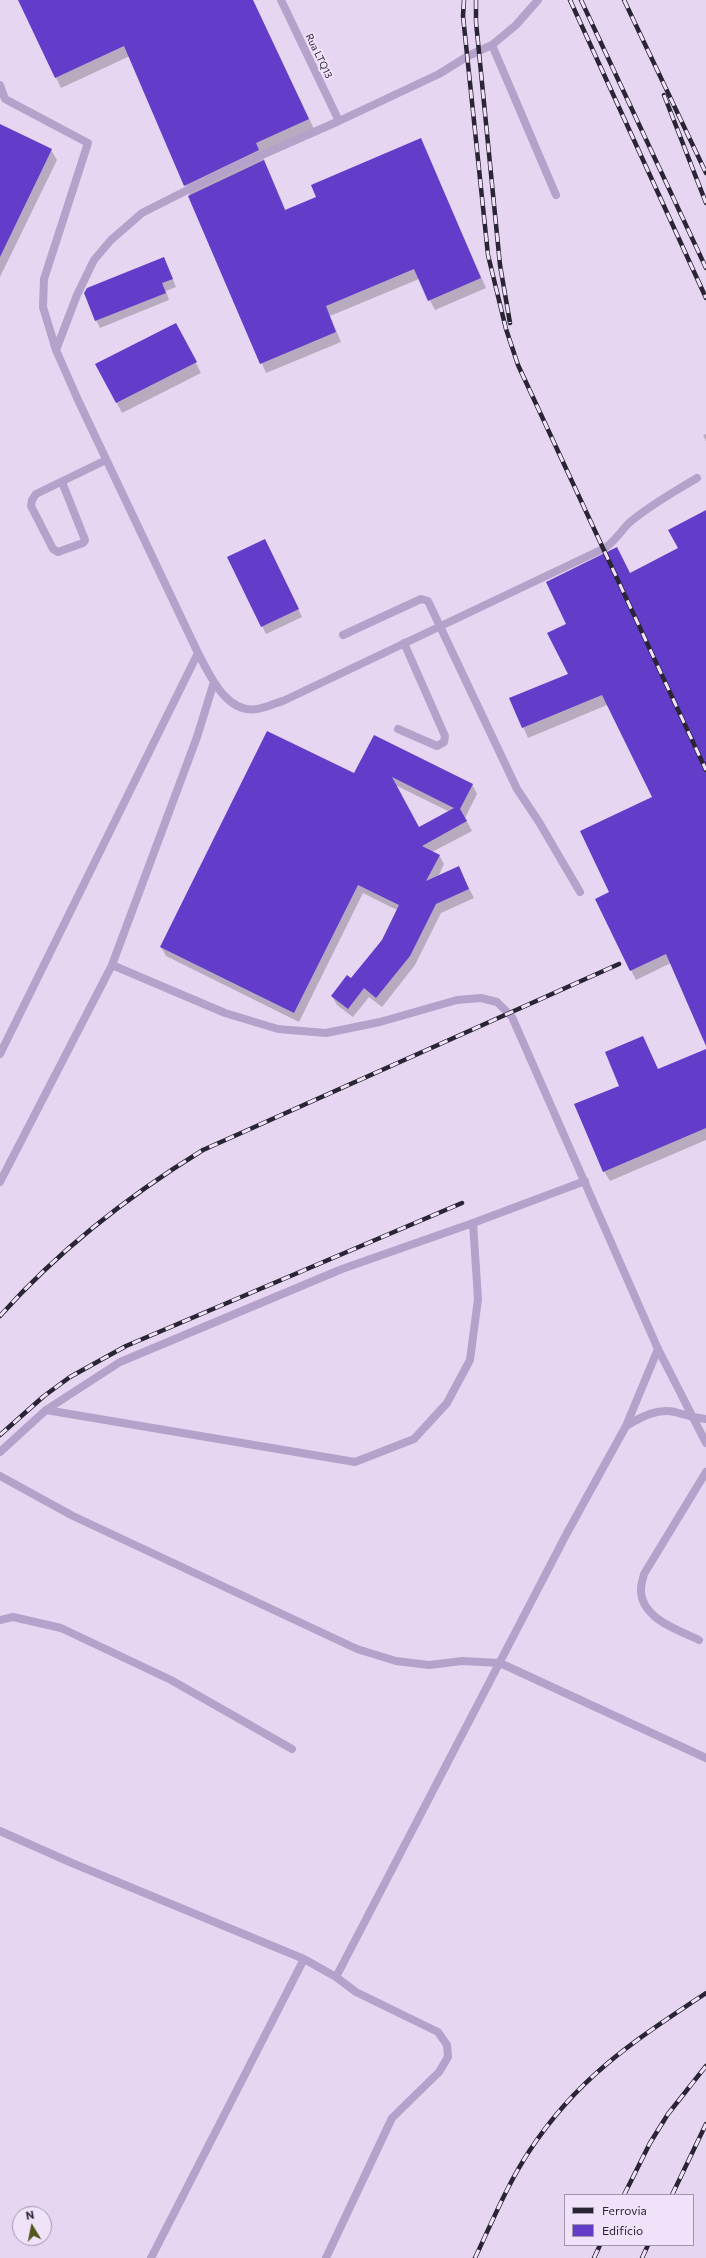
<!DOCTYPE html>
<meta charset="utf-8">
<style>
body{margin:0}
#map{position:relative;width:706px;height:2258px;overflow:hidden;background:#e6d6f1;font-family:Commissioner,sans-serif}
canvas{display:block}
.legend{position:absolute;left:564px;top:2194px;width:130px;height:52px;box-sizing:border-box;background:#f0e3f9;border:1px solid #a197aa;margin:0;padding:5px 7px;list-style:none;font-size:12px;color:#2a2534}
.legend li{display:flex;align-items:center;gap:8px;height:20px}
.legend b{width:20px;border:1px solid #a197aa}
.north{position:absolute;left:12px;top:2206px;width:40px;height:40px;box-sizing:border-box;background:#f0e3f9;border:1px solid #a197aa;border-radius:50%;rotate:350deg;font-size:11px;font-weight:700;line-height:16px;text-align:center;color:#2a2534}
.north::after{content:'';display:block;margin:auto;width:14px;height:18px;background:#51561a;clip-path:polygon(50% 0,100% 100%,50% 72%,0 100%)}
</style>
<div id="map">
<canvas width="706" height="2258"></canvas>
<ul class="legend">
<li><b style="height:5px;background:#2a2534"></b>Ferrovia</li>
<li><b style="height:11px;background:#633cca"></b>Edifício</li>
</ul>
<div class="north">N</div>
</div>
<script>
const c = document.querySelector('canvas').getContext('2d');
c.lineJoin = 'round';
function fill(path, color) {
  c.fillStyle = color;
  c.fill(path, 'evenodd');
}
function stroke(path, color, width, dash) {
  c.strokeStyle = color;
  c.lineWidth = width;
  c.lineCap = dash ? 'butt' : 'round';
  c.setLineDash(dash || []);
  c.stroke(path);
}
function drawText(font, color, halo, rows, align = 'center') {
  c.font = font + ' Commissioner,sans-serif';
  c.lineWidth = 4;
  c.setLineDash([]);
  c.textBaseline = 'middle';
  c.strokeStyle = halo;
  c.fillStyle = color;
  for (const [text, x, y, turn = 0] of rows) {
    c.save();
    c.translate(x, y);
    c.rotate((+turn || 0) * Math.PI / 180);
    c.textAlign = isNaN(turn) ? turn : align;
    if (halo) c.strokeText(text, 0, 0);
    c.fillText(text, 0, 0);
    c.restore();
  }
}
fill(new Path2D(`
 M 19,0 L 253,0 L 314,129 L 261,153 L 286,211 L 317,198 L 421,140 L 486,288 L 435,310 L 419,279 L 330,316 L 341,342 L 266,373 L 130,56 L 61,88 Z
 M 0,125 L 51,150 L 57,160 L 0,277 Z
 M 164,258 L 176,287 L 166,291 L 169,300 L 100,328 L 96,320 Z
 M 181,334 L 201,373 L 122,413 L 97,364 Z
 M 706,434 L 706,441 L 703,435 Z
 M 706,511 L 706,1043 L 671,963 L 636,980 L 631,970 L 611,892 L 653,797 L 607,705 L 528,738 L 511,699 L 569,675 L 568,624 L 630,574 L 679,549 Z
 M 269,548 L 302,617 L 266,634 L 229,558 Z
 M 374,736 L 472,784 L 477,794 L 465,818 L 472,831 L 432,852 L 439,855 L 444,864 L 438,877 L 463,877 L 474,898 L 441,913 L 415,965 L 382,1007 L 369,997 L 353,1017 L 337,1005 L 332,996 L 351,980 L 382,940 L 397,910 L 363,893 L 299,1022 L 166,956 L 161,947 L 355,775 ZM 395,785 L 450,812 L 419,828 Z
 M 643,1037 L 658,1070 L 706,1050 L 706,1140 L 610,1181 L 604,1171 L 620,1086 Z`), '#0003');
fill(new Path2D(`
 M 18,0 L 253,0 L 309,119 L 256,143 L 259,150 L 184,186 L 124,46 L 55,78 Z
 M 0,124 L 52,149 L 0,257 Z
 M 421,138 L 481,278 L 428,301 L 414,269 L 326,306 L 336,332 L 260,364 L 188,196 L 264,160 L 285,210 L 316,197 L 311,185 Z
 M 164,257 L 173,279 L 162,283 L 166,293 L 95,321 L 84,293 L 87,288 Z
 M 176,323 L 197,362 L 116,403 L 95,364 Z
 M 706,510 L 706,1046 L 666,954 L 630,971 L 595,899 L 609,892 L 580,831 L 652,797 L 602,695 L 522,728 L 509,698 L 568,674 L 547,633 L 566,624 L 546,582 L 617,547 L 630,573 L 678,548 L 668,530 Z
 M 265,539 L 299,609 L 261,627 L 227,557 Z
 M 267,731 L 354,773 L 374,735 L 473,784 L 460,809 L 467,821 L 422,846 L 440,855 L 426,881 L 459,866 L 469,889 L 436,904 L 410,956 L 376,998 L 364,988 L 348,1009 L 331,996 L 347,975 L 351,978 L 382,940 L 399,905 L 358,885 L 294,1013 L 160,947 ZM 392,777 L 454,808 L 419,827 Z
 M 643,1036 L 658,1069 L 706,1049 L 706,1128 L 603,1172 L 574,1104 L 619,1086 L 605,1052 Z`), '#633cca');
stroke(new Path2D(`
 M 281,0 L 339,121
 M 492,45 L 556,195
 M 0,85 L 5,99 L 88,143 L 44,279 L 43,307 L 56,350 L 78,400 L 198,653 C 210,675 226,714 257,709 C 266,708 275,703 283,701 L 605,548 C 615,541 621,531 629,523 C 650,505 674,492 697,478
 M 56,350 L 77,295 L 94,260 L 111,240 L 142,213 L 223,172 L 339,121 L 439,74 L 468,56 L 492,45 L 516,25 L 538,0
 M 62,482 L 85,540 L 83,543 L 58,552 L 53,549 L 31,506 L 32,500 L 36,494 L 106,460
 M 343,635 L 421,599 L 428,601 L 517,789 L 539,822 L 580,892
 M 398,729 L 437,746 L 444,742 L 445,736 L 404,643
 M 112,965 L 225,1013 L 278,1029 L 326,1033 L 380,1022 L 457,1000 L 481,998 L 497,1002 L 512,1017 L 658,1349 L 706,1443
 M 0,1054 L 198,653
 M 0,1182 L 112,965 L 197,737 L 214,682
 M 46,1410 L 355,1462 L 414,1439 L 447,1403 L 470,1360 L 478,1299 L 473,1223 L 585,1181
 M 626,1426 C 641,1417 657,1408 675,1412 C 686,1415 695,1418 706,1419
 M 0,1452 L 46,1410 L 120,1362 L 342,1269 L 473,1223
 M 0,1476 L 73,1516 L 357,1649 L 396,1661 L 429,1665 L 462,1661 L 500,1663 L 706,1758
 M 0,1620 L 13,1617 L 61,1628 L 171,1680 L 292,1749
 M 699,1640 C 678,1630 640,1618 641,1589 C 641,1584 643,1579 644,1574 L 706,1472
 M 0,1831 L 72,1863 L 304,1959 L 336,1977 L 356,1992 L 438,2032 L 447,2045 L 448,2057 L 439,2072 L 392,2118 L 326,2258
 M 336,1977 L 567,1533 L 626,1426 L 658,1349
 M 151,2258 L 304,1959`), '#b5a2ca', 8);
const rail = new Path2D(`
 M 464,0 L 463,16 L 488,255 L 506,329 L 518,365 L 706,770
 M 476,0 L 476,22 L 500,265 L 510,323
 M 570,0 L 706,298
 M 581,0 L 706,268
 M 624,0 L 706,173
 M 664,95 L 706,203
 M 0,1316 C 59,1250 128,1196 203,1150 L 619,964
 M 0,1435 L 44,1396 L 70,1377 L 126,1346 L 462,1203
 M 624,2195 L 650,2143 L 668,2114 L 706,2066
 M 672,2195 L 706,2124
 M 475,2258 C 492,2222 508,2183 530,2150 C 579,2076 634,2041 706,1993
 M 594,2258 L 600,2245
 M 642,2258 L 648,2245`);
stroke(rail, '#2a2534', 4.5);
stroke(rail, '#f0e3f9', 3, [9]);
drawText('10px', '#2a2534', '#f0e3f9', [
 ["Rua LTQ13",319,56,64]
]);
</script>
